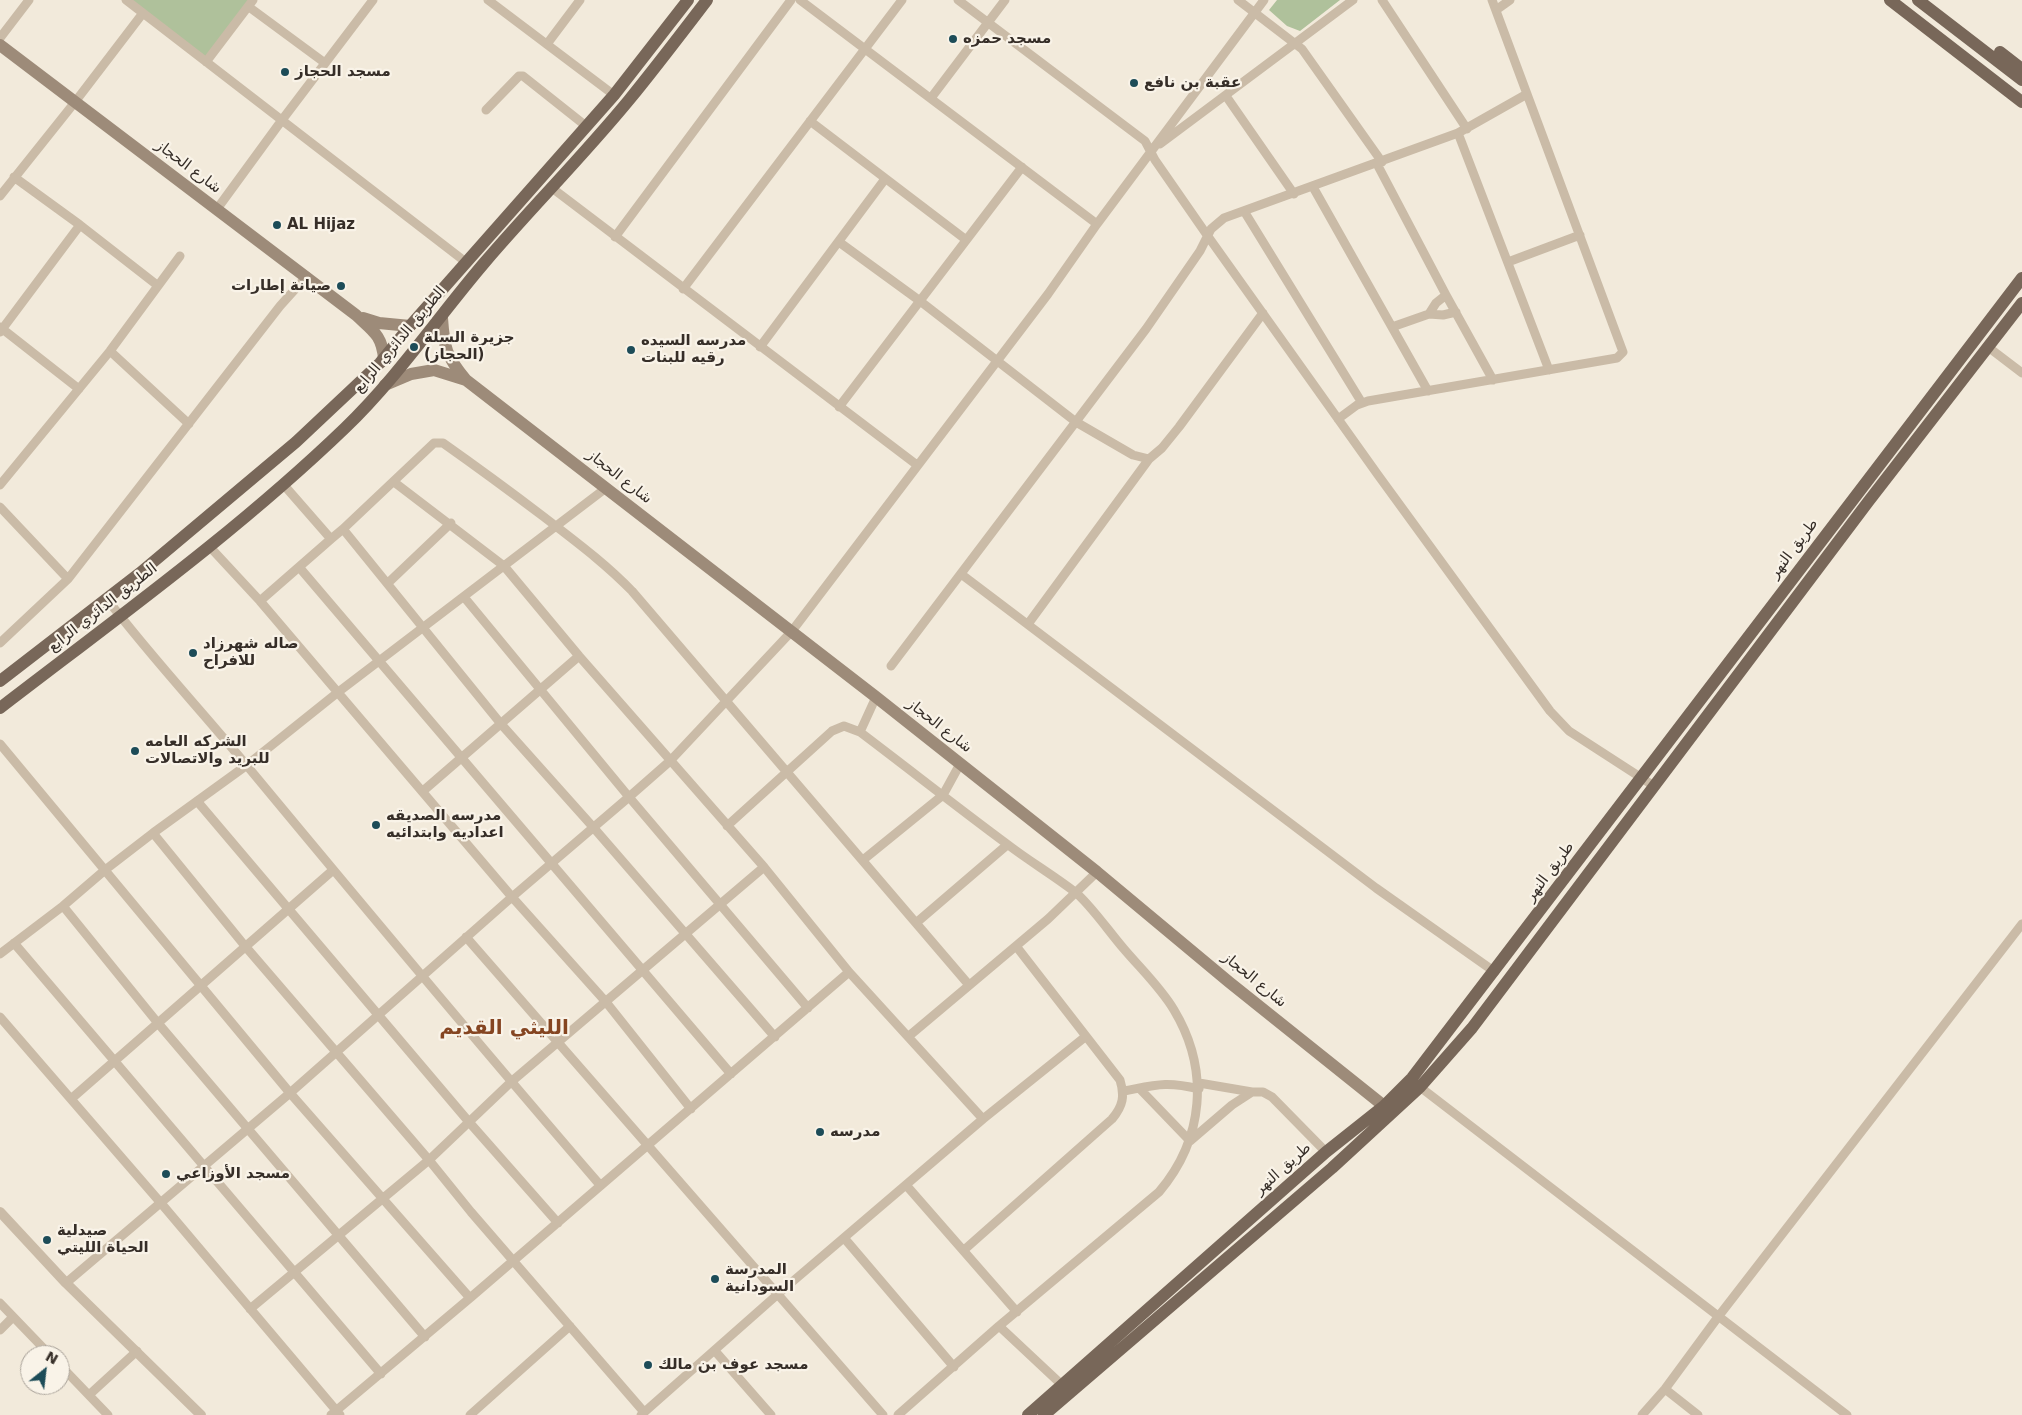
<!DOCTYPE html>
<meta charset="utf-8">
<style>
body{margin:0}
#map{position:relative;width:2022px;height:1415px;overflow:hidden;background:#f2eadb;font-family:"DejaVu Sans",sans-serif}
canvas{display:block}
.north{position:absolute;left:20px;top:1345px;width:50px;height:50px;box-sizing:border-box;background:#f9f3e8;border:1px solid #aba49b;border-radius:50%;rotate:29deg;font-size:14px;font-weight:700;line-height:20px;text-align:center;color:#362e28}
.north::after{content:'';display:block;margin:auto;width:18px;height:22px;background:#1d4c58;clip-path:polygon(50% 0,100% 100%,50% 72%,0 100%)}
</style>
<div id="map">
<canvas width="2022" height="1415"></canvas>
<div class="north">N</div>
</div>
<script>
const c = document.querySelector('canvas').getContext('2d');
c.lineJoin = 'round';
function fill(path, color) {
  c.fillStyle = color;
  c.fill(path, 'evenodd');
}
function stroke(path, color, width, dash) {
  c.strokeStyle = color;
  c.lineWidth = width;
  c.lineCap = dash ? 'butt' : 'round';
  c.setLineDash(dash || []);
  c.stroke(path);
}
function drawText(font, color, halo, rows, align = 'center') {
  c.font = font + ' "DejaVu Sans","Noto Naskh Arabic",sans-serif';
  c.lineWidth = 4.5;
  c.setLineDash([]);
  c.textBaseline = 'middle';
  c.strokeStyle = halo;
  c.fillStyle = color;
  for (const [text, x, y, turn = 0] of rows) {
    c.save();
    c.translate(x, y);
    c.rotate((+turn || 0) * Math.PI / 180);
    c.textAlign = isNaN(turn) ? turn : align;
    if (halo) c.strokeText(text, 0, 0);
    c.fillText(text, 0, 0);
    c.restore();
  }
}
fill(new Path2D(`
 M 128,0 L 251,0 L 206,60 Z
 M 1277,0 L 1340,0 L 1300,31 L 1287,26 L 1269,10 Z`), '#afc19b');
stroke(new Path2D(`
 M 126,0 L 467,263
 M 488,0 L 614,95
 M 800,0 L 1097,224
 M 958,0 L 1145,141 L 1155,160 L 1207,235 L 1378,475 L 1550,711 L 1569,731 L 1654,786
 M 1238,0 L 1302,49 L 1382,162
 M 1382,0 L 1467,129
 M 249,7 L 325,63
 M 1496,10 L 1510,0
 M 0,38 L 29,0
 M 547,44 L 580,0
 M 206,62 L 253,0
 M 1226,96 L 1294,194
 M 931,98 L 1005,0
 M 486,110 L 519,76 L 523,76 L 586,126
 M 810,121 L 965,239
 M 1458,133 L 1549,370
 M 1160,144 L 1353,0
 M 1377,164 L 1446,295 L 1493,380
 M 14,177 L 80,225 L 157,285
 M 1313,187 L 1428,391
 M 552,188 L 917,465
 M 0,196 L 75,102 L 143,13
 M 217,209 L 282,120 L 373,0
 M 1244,211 L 1362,403
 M 615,237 L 791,0
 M 839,242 L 920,301 L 1076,422 L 1133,455 L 1149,459 L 1162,448 L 1179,427 L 1263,313
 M 1508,262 L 1580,235
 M 683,289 L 902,0
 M 1429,314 L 1436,303 L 1446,295
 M 0,327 L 79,389
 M 1392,327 L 1429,314 L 1443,315 L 1456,312
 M 0,332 L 80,225
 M 760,347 L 885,179
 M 1988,347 L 2022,373
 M 110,351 L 189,424
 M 839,407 L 1022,167
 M 1338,419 L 1357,405 L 1368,401 L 1617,358 L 1623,352 L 1492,0
 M 394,482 L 504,566 L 579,656 L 764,867 L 849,972 L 983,1119
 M 283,484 L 331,539 L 343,529 L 501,724 L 593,827 L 775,1037
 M 0,485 L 110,351 L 180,256
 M 0,507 L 68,579
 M 343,529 L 434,443 L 443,443 C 477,467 511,492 544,517 C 575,541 605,563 632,591 L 969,985
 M 209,546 L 260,601 L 512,897 L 606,1002 L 691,1109
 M 299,567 L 731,1074
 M 961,574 L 1376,888 L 1495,972
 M 388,583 L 451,523
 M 464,597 L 629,797 L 808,1008
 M 107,599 C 151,657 201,710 248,767 C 364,907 481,1047 600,1185
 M 260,601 L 331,539
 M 1028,624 L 1149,459
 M 0,643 L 68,579 L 280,306 L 307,276
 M 891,666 L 1146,329 L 1200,251 L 1211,229 L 1224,218 L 1458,133 L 1527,94
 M 860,732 L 876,697
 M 0,744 L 290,1093 L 470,1298 L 331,1415
 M 423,791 L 579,656
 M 197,801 L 469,1122 L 558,1223
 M 727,826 L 832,731 L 844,726 L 860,732 C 909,769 957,807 1007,844 C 1029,861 1053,875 1075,892 C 1090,904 1110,933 1124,949 C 1141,969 1161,988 1174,1010 C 1210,1070 1204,1139 1159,1192 L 999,1326 L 898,1415
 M 153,833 L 245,946 L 429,1160 L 471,1212 L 644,1412
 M 863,860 L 943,795 L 960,764
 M 63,906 L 157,1022 L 425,1337
 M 916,923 L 1007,845
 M 466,937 L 883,1415
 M 14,943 L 381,1374
 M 0,954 L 63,906 L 105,870 L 153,833 L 247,765 L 337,693 L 606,488
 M 0,1017 L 160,1202 L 340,1415
 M 909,1036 L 1048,919 L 1097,872
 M 1199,1083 L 1252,1092
 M 1420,1087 L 1847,1415
 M 1139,1088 L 1190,1141 L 1232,1105 L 1252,1092 L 1263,1092 L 1272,1097 L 1326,1152
 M 1124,1091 C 1156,1085 1166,1081 1199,1089
 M 71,1099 L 332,871
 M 906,1185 L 1017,1312
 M 845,1239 L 954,1367
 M 964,1250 L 1112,1119 C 1123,1106 1125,1096 1120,1080 L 1016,946
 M 66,1283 L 290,1093 L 512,897 L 629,797 L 670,761 L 792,631 L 1048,294 L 1097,224 L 1264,0
 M 470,1298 L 849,972
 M 0,1303 L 50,1355
 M 250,1309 L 429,1160 L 511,1082 L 764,867
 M 999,1326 L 1062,1385
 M 0,1330 L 13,1317
 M 715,1351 L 771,1415
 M 60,1365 L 108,1415
 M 1665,1389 L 1698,1415
 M 89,1395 L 137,1351
 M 470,1415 L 570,1326
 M 641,1415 L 778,1294 L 983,1119 L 1085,1037
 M 1642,1415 L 1665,1389 L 1718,1317 L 2022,924`), '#cabba7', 9);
stroke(new Path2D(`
 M 0,1212 L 66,1283 L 201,1415`), '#cabba7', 10);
stroke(new Path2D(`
 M 0,45 L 356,315 C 373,331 382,335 384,359
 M 363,318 L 379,323 L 410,326
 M 442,318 C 444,348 446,356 466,380 L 876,697 L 1097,872 L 1229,982 L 1384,1106
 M 385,385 L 411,374 L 434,370 L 466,380`), '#9d8b79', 12);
stroke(new Path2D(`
 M 1890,0 L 2022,102
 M 1918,0 L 2022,80
 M 2000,52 L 2022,69
 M 0,681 L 140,573 L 296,442 L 380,363 L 410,326 L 614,95 L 688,0
 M 0,708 C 117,618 238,531 345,428 C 397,378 438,317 485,262 C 532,207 583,156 629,100 C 656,67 681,34 707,0
 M 1028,1415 L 1326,1152 L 1384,1106 L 1412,1078 L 2022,278
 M 1044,1415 L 1332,1168 L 1420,1087 L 1472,1028 L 1868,502 L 2022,303`), '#786759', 12);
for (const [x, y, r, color] of [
 [953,39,5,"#1d4c58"],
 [285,72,5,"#1d4c58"],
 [1134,83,5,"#1d4c58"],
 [277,225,5,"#1d4c58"],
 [341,286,5,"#1d4c58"],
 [414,347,5,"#1d4c58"],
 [631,350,5,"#1d4c58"],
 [193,653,5,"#1d4c58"],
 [135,751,5,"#1d4c58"],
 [376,825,5,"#1d4c58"],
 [820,1132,5,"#1d4c58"],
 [166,1174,5,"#1d4c58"],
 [47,1240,5,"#1d4c58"],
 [715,1279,5,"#1d4c58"],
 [648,1365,5,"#1d4c58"]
]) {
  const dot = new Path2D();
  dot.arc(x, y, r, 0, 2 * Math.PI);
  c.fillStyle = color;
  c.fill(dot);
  stroke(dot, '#f9f3e8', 2);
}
drawText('bold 15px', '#362e28', '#f9f3e8', [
 ["مسجد حمزه",963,39],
 ["مسجد الحجاز",295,72],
 ["عقبة بن نافع",1144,83],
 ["AL Hijaz",287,225],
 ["صيانة إطارات",331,286,"right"],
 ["جزيرة السلة",424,338],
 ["(الحجاز)",424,355],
 ["مدرسه السيده",641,341],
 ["رقيه للبنات",641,358],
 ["صاله شهرزاد",203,644],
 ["للافراح",203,661],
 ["الشركه العامه",145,742],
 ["للبريد والاتصالات",145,759],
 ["مدرسه الصديقه",386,816],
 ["اعداديه وابتدائيه",386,833],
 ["مدرسه",830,1132],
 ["مسجد الأوزاعي",176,1174],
 ["صيدلية",57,1231],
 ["الحياة الليتي",57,1248],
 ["المدرسة",725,1270],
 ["السودانية",725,1287],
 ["مسجد عوف بن مالك",658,1365]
], 'left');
drawText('15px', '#362e28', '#f9f3e8', [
 ["شارع الحجاز",188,167,37],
 ["الطريق الدائري الرابع",400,340,-50],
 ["شارع الحجاز",619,477,38],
 ["طريق النهر",1794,549,-53],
 ["الطريق الدائري الرابع",103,608,-38],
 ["شارع الحجاز",939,726,38],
 ["طريق النهر",1550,872,-53],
 ["شارع الحجاز",1254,980,39],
 ["طريق النهر",1283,1169,-42]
]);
drawText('bold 20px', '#854521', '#f9f3e8', [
 ["الليثي القديم",504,1029]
]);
</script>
